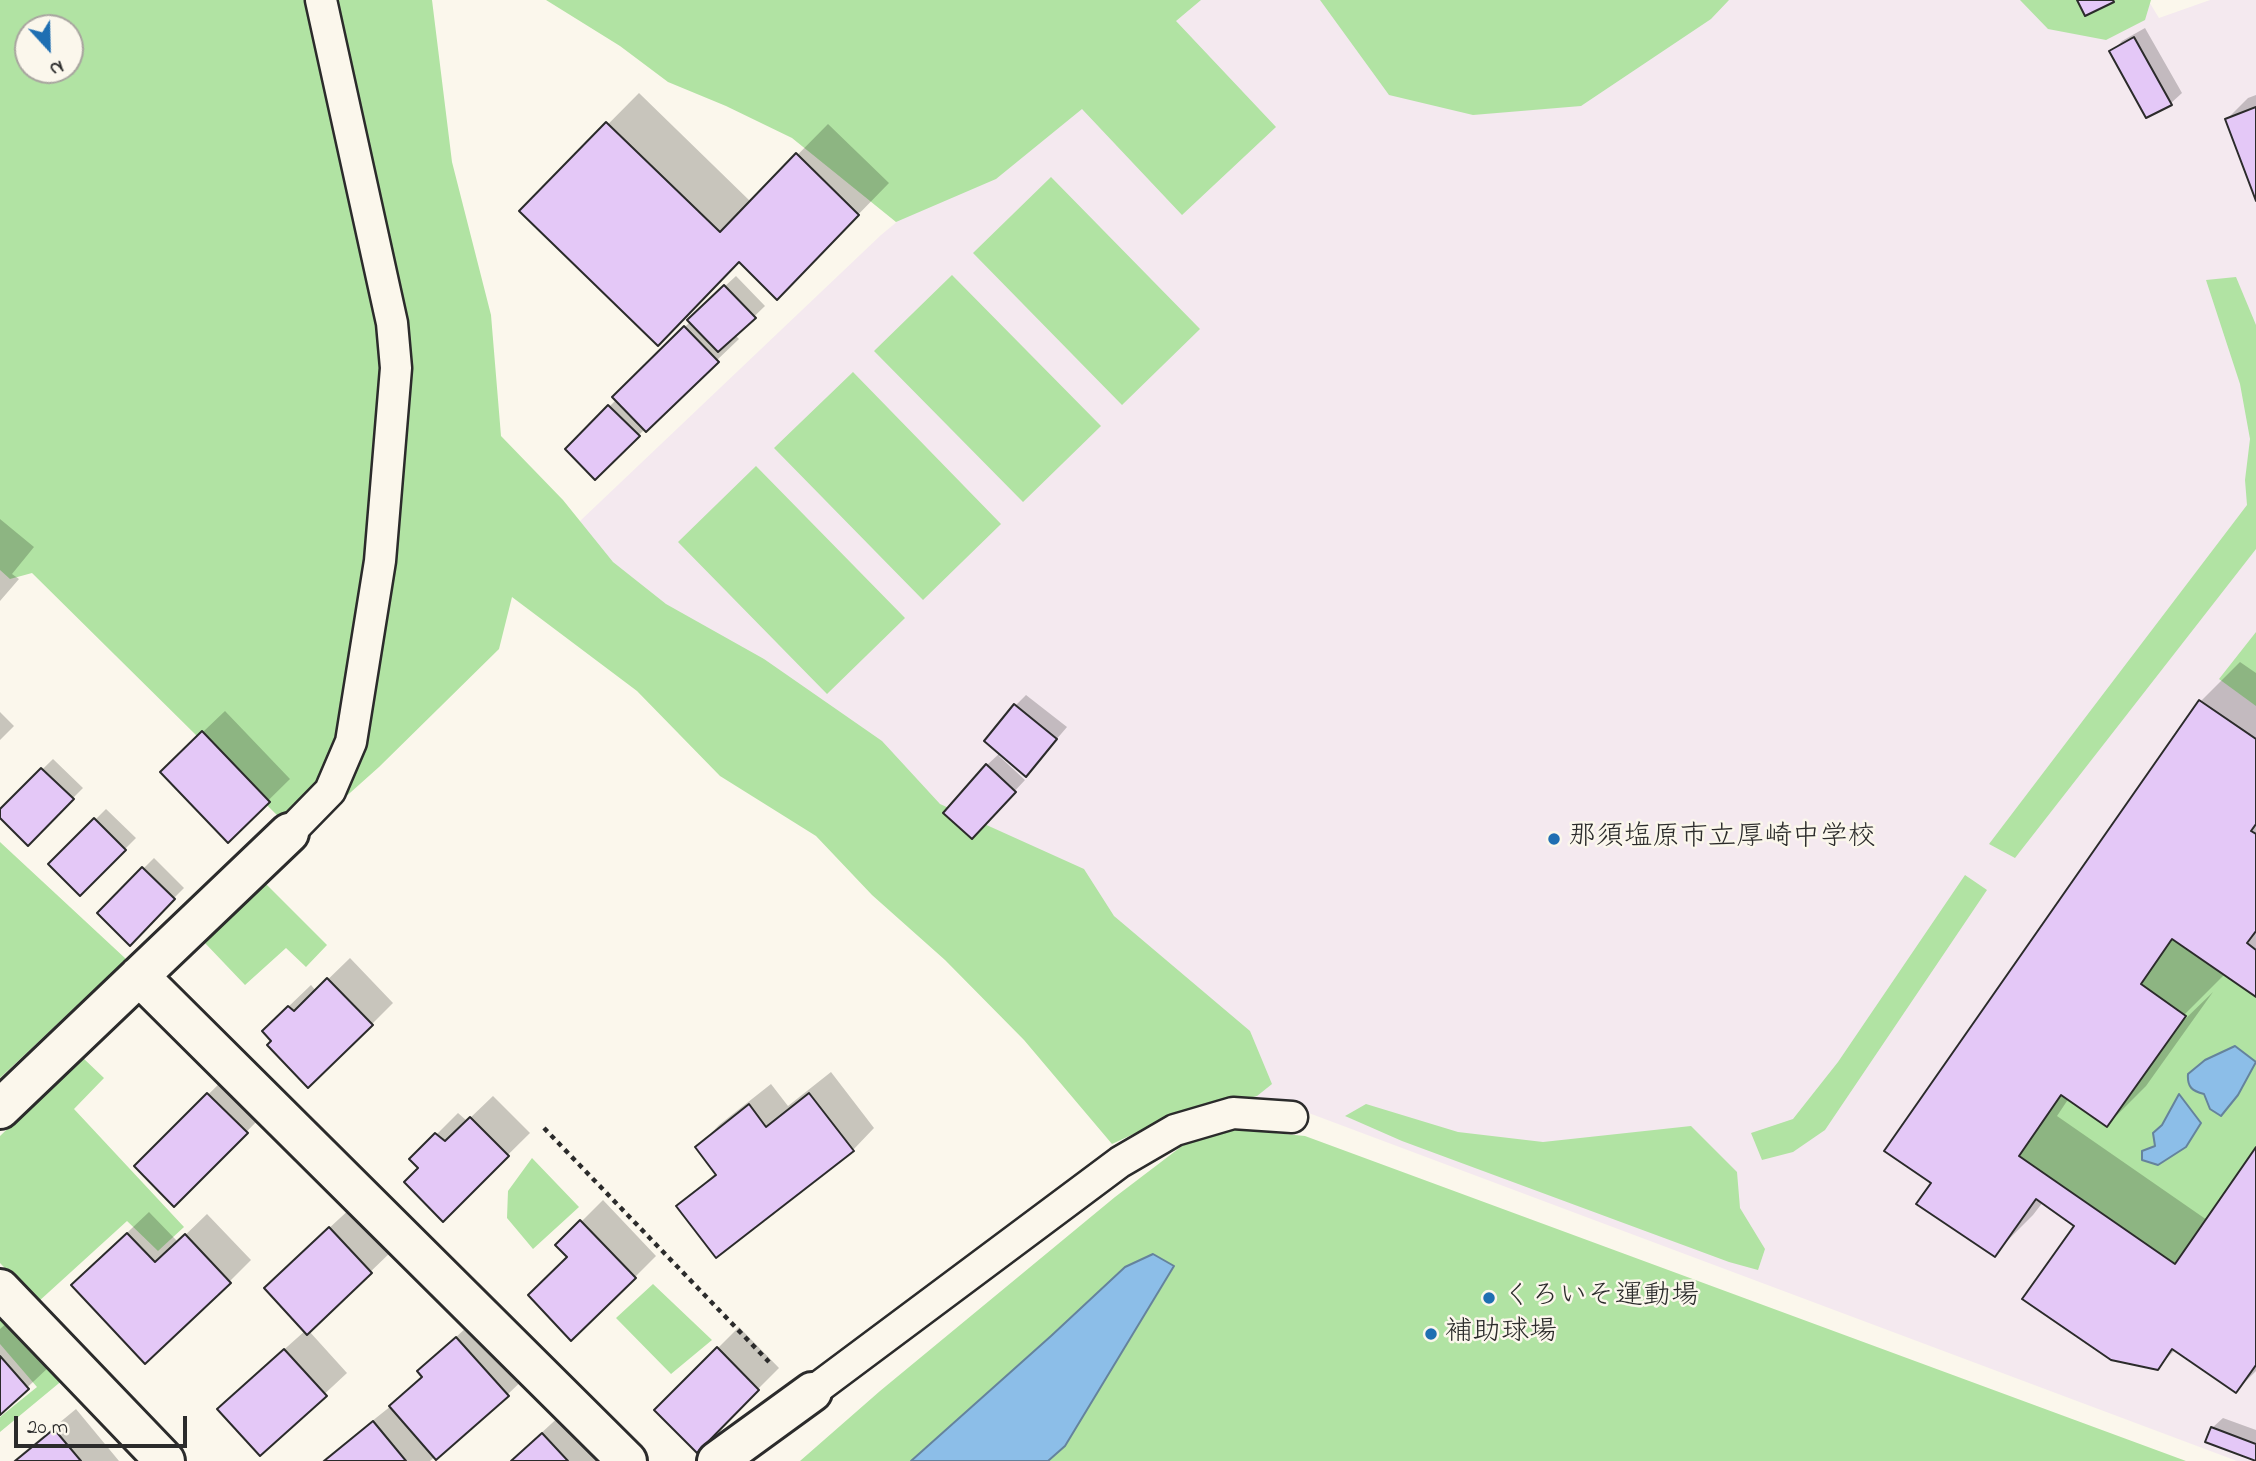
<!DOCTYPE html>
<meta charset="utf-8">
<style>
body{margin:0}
#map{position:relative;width:2256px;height:1461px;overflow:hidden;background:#fbf7ec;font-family:"Indie Flower",sans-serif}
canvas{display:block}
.north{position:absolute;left:14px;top:14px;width:70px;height:70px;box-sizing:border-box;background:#fbf7ec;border:2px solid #a8a59f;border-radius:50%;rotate:158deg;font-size:19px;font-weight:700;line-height:28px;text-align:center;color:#2b2b2b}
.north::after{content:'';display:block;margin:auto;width:24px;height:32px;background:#1f6fb2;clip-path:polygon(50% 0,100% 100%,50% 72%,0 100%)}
.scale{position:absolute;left:14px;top:1416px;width:173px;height:32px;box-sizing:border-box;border:4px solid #2b2b2b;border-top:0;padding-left:9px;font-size:21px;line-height:24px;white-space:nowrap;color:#2b2b2b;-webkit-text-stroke:5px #fbf7ec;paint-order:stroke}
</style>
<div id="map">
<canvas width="2256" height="1461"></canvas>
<div class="north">N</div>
<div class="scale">20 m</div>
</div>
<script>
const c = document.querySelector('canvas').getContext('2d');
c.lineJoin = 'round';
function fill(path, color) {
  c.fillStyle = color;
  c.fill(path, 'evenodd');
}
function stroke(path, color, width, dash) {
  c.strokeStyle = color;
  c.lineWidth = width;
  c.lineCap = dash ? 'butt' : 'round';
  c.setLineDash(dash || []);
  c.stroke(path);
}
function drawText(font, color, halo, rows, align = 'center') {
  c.font = font + ' "Indie Flower","Klee One",sans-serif';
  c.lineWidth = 5;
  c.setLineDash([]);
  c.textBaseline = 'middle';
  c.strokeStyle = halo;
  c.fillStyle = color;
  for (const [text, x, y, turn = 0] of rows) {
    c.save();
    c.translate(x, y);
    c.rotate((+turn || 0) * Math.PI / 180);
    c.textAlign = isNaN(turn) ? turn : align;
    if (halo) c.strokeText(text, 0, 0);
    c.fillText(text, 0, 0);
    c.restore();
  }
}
fill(new Path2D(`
 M 1166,0 L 2148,0 L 2159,18 L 2210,0 L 2256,0 L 2256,1461 L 2237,1461 L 1290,1106 L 1187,1100 L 519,579 L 881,235 Z`), '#f4e9ef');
fill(new Path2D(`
 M 0,0 L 432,0 L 452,162 L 491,315 L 501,436 L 563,500 L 613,562 L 666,604 L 764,659 L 882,741 L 940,804 L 1084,869 L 1114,916 L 1250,1031 L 1272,1084 L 1257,1096 L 1168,1118 L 1112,1144 L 1024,1040 L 945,960 L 872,895 L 816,836 L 720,776 L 637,691 L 512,597 L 499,649 L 379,767 L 304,834 L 283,821 L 32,573 L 10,579 L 0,570 ZM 28,28 L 70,28 L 70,70 L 28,70 Z
 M 546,0 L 1201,0 L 1176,21 L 1276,127 L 1182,215 L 1082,109 L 996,179 L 896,222 L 792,138 L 726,106 L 668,82 L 620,46 Z
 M 1320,0 L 1729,0 L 1711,19 L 1581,106 L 1473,115 L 1389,95 Z
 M 2020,0 L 2151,0 L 2145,20 L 2106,40 L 2048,29 Z
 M 1051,177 L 1200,329 L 1122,405 L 973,253 Z
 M 952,275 L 1101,426 L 1023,502 L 874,351 Z
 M 2236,277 L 2256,325 L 2256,549 L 2015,858 L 1989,844 L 2247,505 L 2245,480 L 2250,439 L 2240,384 L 2206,280 Z
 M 853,372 L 1001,524 L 923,600 L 774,448 Z
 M 756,466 L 905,618 L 827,694 L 678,542 Z
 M 2256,632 L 2256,706 L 2219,679 Z
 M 0,842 L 126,959 L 0,1078 Z
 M 1965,875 L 1987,890 L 1825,1130 L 1793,1152 L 1762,1160 L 1751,1133 L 1793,1119 L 1838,1062 Z
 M 264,882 L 327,945 L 306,967 L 286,948 L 245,985 L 204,942 Z
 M 2172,939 L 2256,997 L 2256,1147 L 2175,1264 L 2019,1156 L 2061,1095 L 2107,1127 L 2185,1016 L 2141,984 ZM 2179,1095 L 2158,1165 L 2154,1133 L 2162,1125 Z
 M 82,1057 L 104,1078 L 74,1109 L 184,1227 L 158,1251 L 127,1221 L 38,1302 L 0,1263 L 0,1136 Z
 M 1366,1104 L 1458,1132 L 1543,1142 L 1691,1126 L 1737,1172 L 1740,1208 L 1765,1249 L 1758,1270 L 1729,1262 L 1402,1141 L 1345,1116 Z
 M 1235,1129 L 1305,1136 L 2186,1461 L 1048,1461 L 1065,1446 L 1174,1267 L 1153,1254 L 1125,1267 L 1051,1336 L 911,1461 L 800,1461 L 880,1391 L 1115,1197 L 1186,1143 Z
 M 532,1158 L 579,1207 L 533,1249 L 507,1218 L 508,1191 Z
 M 653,1284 L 712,1340 L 671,1374 L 616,1318 Z
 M 0,1311 L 64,1379 L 0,1432 L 0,1417 L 37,1387 L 0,1344 Z`), '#b1e3a3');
const water = new Path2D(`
 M 2235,1046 L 2256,1062 L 2238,1095 L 2221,1116 L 2210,1109 L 2204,1094 C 2192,1091 2187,1087 2188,1074 L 2205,1060 Z
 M 2179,1094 L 2201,1123 L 2186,1147 L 2158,1165 L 2142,1160 L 2142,1151 L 2155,1146 L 2153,1133 L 2162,1125 Z
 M 1153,1254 L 1174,1266 L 1065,1446 L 1048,1461 L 911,1461 L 1051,1336 L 1125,1267 Z`);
fill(water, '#8cbee8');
stroke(water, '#65839c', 2);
fill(new Path2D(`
 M 2145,28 L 2182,93 L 2171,103 L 2147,116 L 2112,52 L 2122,41 Z
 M 639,93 L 751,202 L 828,124 L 889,183 L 808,266 L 739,260 L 522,211 Z
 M 2256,95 L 2256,196 L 2227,119 L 2248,98 Z
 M 736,276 L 765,306 L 735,335 L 739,339 L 595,477 L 567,449 L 617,399 L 614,397 L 691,321 L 700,309 Z
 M 0,519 L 34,547 L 12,574 L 19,579 L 0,601 Z
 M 2240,662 L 2256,673 L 2256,995 L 2227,972 L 2178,1021 L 2181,1023 L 2213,992 L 2146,1086 L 2107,1125 L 2069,1098 L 2057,1116 L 2207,1220 L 2256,1150 L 2256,1371 L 2236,1391 L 2176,1349 L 2157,1368 L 2077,1225 L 2043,1202 L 2033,1215 L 1994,1254 L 1933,1183 L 1886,1151 L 2201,701 Z
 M 1026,695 L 1067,727 L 1026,775 L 1001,753 L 999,756 L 1025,780 L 982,826 L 987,765 L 1000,753 L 1016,705 Z
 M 225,711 L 290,779 L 228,840 L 184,750 Z
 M 0,712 L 14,726 L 0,740 Z
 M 53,759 L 83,788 L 28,843 L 0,815 L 0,811 Z
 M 106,809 L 136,838 L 80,894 L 51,864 Z
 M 154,858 L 184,888 L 129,943 L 99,913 Z
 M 350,958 L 393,1003 L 372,1024 L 273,1041 L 286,1009 L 311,985 L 316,991 Z
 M 831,1072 L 874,1128 L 853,1150 L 678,1206 L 717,1172 L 698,1147 L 719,1125 L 771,1084 L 788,1106 Z
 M 230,1073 L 268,1110 L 174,1205 L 136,1166 Z
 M 493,1096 L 530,1133 L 443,1219 L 420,1168 L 412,1159 L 458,1113 L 467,1121 Z
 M 603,1200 L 656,1256 L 635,1277 L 569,1257 L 558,1245 Z
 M 352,1207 L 393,1250 L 309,1331 L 347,1373 L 260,1454 L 241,1388 L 306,1330 L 288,1266 Z
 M 149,1212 L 178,1242 L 207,1214 L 251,1260 L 230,1281 L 94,1264 Z
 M 479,1316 L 529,1374 L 507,1395 L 430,1461 L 322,1461 L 396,1402 L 423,1376 L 419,1371 Z
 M 9,1321 L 50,1366 L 0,1413 L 0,1329 Z
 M 739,1327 L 779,1368 L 697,1450 L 656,1410 Z
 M 76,1409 L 119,1461 L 13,1461 Z
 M 564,1412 L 609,1461 L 511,1461 Z
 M 2223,1418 L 2256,1430 L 2256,1459 L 2212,1428 Z`), '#0003');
const building = new Path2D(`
 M 2077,0 L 2113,0 L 2114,2 L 2085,16 Z
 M 2134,37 L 2172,105 L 2146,118 L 2109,51 Z
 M 2256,107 L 2256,201 L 2225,119 Z
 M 606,122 L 720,232 L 796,153 L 859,215 L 777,300 L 739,262 L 658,346 L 519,211 Z
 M 724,285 L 756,318 L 718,352 L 687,320 Z
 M 684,326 L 719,362 L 646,432 L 612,397 Z
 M 608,405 L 640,436 L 595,480 L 565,449 Z
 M 2199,700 L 2256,739 L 2256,824 L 2251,831 L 2256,834 L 2256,931 L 2247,943 L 2256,950 L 2256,997 L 2172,939 L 2141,984 L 2186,1016 L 2107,1127 L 2061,1095 L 2019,1156 L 2175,1264 L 2256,1147 L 2256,1365 L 2236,1393 L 2172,1349 L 2158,1370 L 2111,1360 L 2022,1299 L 2074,1226 L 2036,1199 L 1995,1257 L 1916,1204 L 1931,1183 L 1884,1151 Z
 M 1014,704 L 1057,739 L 1026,777 L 984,741 Z
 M 202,731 L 270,802 L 228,843 L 160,772 Z
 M 986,764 L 1016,792 L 972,839 L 943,813 Z
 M 41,768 L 74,799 L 28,846 L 0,818 L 0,809 Z
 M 94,818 L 126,850 L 80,896 L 48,864 Z
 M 142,867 L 175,899 L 130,946 L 97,913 Z
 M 327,978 L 373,1025 L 308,1088 L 267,1045 L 271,1041 L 262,1031 L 288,1006 L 294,1011 Z
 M 207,1093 L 248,1133 L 174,1207 L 134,1166 Z
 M 809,1093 L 854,1151 L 716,1258 L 676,1206 L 716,1175 L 695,1147 L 749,1104 L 766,1127 Z
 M 470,1117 L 509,1156 L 443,1222 L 404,1182 L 418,1168 L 409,1159 L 435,1133 L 445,1141 Z
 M 580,1220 L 636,1278 L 571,1341 L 528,1295 L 567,1257 L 555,1245 Z
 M 329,1227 L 372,1273 L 307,1335 L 264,1288 Z
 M 127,1233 L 155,1262 L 185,1234 L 231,1283 L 145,1364 L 71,1285 Z
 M 456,1337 L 509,1396 L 436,1460 L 389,1406 L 422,1377 L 417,1371 Z
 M 717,1347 L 759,1390 L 697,1453 L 654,1410 Z
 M 284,1349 L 327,1396 L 260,1456 L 217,1409 Z
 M 0,1356 L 29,1389 L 0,1415 Z
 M 373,1421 L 406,1461 L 324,1461 Z
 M 2211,1427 L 2256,1444 L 2256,1461 L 2205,1442 Z
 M 54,1429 L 81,1461 L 15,1461 Z
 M 542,1433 L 568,1461 L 511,1461 Z`);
fill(building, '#e4c8f7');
stroke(building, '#2b2b2b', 2);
const lane = new Path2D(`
 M 289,833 L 330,791 L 351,742 L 380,561 L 396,368 L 392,323 L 321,0
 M 812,1392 L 1120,1162 L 1175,1130 L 1233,1113 L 1292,1117`);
const street = new Path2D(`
 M 139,976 L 627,1461
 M 0,1109 L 289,833
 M 0,1289 L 165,1461
 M 717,1461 L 812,1392`);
stroke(lane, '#2b2b2b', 35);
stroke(street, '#2b2b2b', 44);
stroke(new Path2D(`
 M 544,1128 L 769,1362`), '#2b2b2b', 4.5, [5, 5]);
stroke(lane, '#fbf7ec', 30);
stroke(street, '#fbf7ec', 38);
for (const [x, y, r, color] of [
 [1554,839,7,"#1f6fb2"],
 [1489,1298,7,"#1f6fb2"],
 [1431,1334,7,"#1f6fb2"]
]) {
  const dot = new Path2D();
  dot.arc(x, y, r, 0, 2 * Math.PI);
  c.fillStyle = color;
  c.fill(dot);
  stroke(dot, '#fbf7ec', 2.5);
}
drawText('28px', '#2b2b2b', '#fbf7ec', [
 ["那須塩原市立厚崎中学校",1568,839],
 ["くろいそ運動場",1503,1298],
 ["補助球場",1445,1334]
], 'left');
</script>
